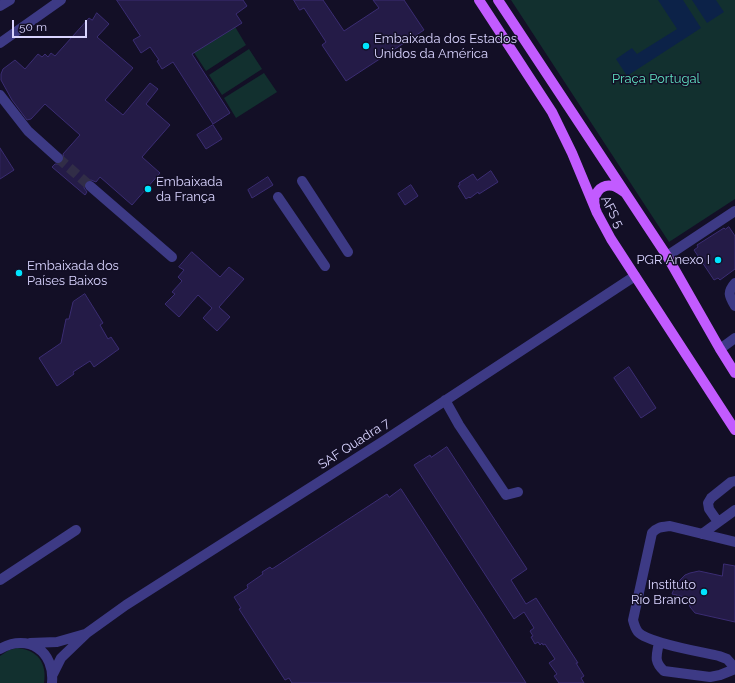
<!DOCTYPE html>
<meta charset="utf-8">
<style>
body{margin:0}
#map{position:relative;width:735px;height:683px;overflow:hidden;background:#130f26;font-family:Raleway,sans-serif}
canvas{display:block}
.scale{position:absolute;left:12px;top:20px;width:75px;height:18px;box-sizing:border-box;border:2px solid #d9d4ff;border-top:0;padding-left:5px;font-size:12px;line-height:14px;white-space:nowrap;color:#d9d4ff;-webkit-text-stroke:3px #130f26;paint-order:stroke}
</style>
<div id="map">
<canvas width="735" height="683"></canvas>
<div class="scale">50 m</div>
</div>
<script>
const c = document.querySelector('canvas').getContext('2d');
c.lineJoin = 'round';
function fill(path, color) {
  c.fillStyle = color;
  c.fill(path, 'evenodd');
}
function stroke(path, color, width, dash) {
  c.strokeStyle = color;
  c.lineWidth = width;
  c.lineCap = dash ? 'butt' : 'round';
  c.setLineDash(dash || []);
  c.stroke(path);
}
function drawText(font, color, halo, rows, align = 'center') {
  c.font = font + ' Raleway,sans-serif';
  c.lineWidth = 3;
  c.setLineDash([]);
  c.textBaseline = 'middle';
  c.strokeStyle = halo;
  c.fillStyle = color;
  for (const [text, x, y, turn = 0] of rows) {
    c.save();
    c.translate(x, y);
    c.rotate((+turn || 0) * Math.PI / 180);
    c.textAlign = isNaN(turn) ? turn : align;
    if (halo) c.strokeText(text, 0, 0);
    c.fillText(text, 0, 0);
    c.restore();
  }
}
fill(new Path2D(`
 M 511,0 L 735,0 L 735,199 L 669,242 Z
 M 234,25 L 246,45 L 206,71 L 193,51 Z
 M 249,49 L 262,69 L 222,95 L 209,75 Z
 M 264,73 L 277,92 L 236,118 L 224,98 Z
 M 17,648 C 38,650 47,663 44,683 L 0,683 L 0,656 L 9,650 Z`), '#12302f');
fill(new Path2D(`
 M 658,0 L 683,0 L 701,28 L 627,76 L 616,59 L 632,48 L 637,54 L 677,29 Z
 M 692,0 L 716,0 L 724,12 L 707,23 Z`), '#0c2248');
const building = new Path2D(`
 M 117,0 L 243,0 L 247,6 L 236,14 L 242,23 L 192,54 L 230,113 L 213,124 L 173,62 L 162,69 L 157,61 L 159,60 L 150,47 L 141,53 L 133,40 L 140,36 Z
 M 294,0 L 323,0 L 344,31 L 379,8 L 373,0 L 404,0 L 424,30 L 346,81 L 322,45 L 326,42 L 304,8 L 300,10 Z
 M 97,13 L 109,24 L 97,37 L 133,68 L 105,100 L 123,115 L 150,83 L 158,89 L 146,104 L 170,125 L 142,157 L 160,173 L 132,205 L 100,177 L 96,182 L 91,180 L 85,182 L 84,188 L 87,192 L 85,195 L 52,167 L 55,164 L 60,164 L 63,162 L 64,159 L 63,154 L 80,135 L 45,104 L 31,119 L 27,120 L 12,100 L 1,80 L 1,74 L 3,69 L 15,60 L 25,69 L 38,54 L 42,57 L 45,54 L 48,57 L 51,53 L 55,56 L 89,18 L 92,20 Z
 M 213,125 L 222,139 L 206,149 L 197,135 Z
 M 0,148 L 14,170 L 0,179 Z
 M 491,171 L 498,182 L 479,194 L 478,192 L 470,198 L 469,197 L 466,199 L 458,186 L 460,185 L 459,183 L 473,174 L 477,180 Z
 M 268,177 L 273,185 L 252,198 L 248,190 Z
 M 411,185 L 418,196 L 405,205 L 398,194 Z
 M 729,227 L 735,236 L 735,269 L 720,280 L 718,278 L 714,280 L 694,250 L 698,247 L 697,245 L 724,228 L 725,229 Z
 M 192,252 L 220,277 L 229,267 L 244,279 L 219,307 L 230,317 L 217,331 L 203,318 L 212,308 L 198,295 L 179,317 L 165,304 L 175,294 L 172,292 L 182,281 L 178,277 L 184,270 L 179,267 Z
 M 85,294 L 103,323 L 100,325 L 108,339 L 111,337 L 119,349 L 94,367 L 90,361 L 73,372 L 74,374 L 57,386 L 39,358 L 61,343 L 66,319 L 69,319 L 73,302 Z
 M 629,367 L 656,408 L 641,418 L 614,378 Z
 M 447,447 L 527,569 L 511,580 L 526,604 L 536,598 L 578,663 L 576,663 L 584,676 L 581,678 L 584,683 L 559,683 L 554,676 L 557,674 L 549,663 L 555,659 L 545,644 L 543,645 L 542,643 L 540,645 L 538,642 L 535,644 L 531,637 L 533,636 L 530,631 L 534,628 L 524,612 L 514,619 L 414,465 L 430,455 L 431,457 Z
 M 401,489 L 483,615 L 526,683 L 292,683 L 289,678 L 285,680 L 239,609 L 241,608 L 234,597 L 248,588 L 247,585 L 263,574 L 262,572 L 270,567 L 272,569 L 387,494 L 389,497 Z
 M 724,564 L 735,566 L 735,622 L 695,613 L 690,607 L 688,598 L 672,594 L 676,584 L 685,575 L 690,573 L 699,571 L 722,576 Z`);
fill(building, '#241b47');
stroke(building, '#3b2d73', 1);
stroke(new Path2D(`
 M 58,158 L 90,186`), '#312d47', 10, [10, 5]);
stroke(new Path2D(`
 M 0,6 L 10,0
 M 0,43 L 61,0
 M 0,95 L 28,131 L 58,158
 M 302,181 L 348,252
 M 90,186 L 172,257
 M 278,197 L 325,266
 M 667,256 L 735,211
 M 735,283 C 727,292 729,296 735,306
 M 720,349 L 735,338
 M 445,400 L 459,425 L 506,495 L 518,492
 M 718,522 L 709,509 L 708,503 L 711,498 L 731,482 L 735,481
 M 702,534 L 735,510
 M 735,542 L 670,526 C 662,527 657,527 652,533 L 633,620 C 634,624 635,628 638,632 C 648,643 702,652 719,656 L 727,659 L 735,668
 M 0,580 L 76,530
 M 659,642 C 657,655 653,661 664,671 L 710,677 L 720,675 L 735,669
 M 30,643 L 57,642 L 85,634
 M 0,649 C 28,633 55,651 52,683
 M 53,674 L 61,658 L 87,633 L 126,605 L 382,442 L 635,276`), '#3d3a85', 10);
stroke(new Path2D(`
 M 479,0 L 552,112 L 572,153 L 597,213 L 611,239 L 735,430
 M 498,0 L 667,256 L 720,349 L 735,373
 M 595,206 C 592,196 600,183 613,186 C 617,187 621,190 624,192`), '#c25bff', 10);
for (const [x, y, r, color] of [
 [366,46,4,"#00e5ff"],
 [148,189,4,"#00e5ff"],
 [718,260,4,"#00e5ff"],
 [19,273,4,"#00e5ff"],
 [704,592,4,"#00e5ff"]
]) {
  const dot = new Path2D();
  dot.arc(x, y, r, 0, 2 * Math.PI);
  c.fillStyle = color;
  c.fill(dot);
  stroke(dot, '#130f26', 1.5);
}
drawText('13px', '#d9d4ff', '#130f26', [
 ["Embaixada dos Estados",374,39],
 ["Unidos da América",374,54],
 ["Embaixada",156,182],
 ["da França",156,197],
 ["PGR Anexo I",710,260,"right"],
 ["Embaixada dos",27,266],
 ["Países Baixos",27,281],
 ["Instituto",696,585,"right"],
 ["Rio Branco",696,600,"right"]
], 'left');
drawText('13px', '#5fe0c0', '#130f26', [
 ["Praça Portugal",656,79]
]);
drawText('13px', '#d9d4ff', '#130f26', [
 ["AFS 5",612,212,63],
 ["SAF Quadra 7",354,444,-33]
]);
</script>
